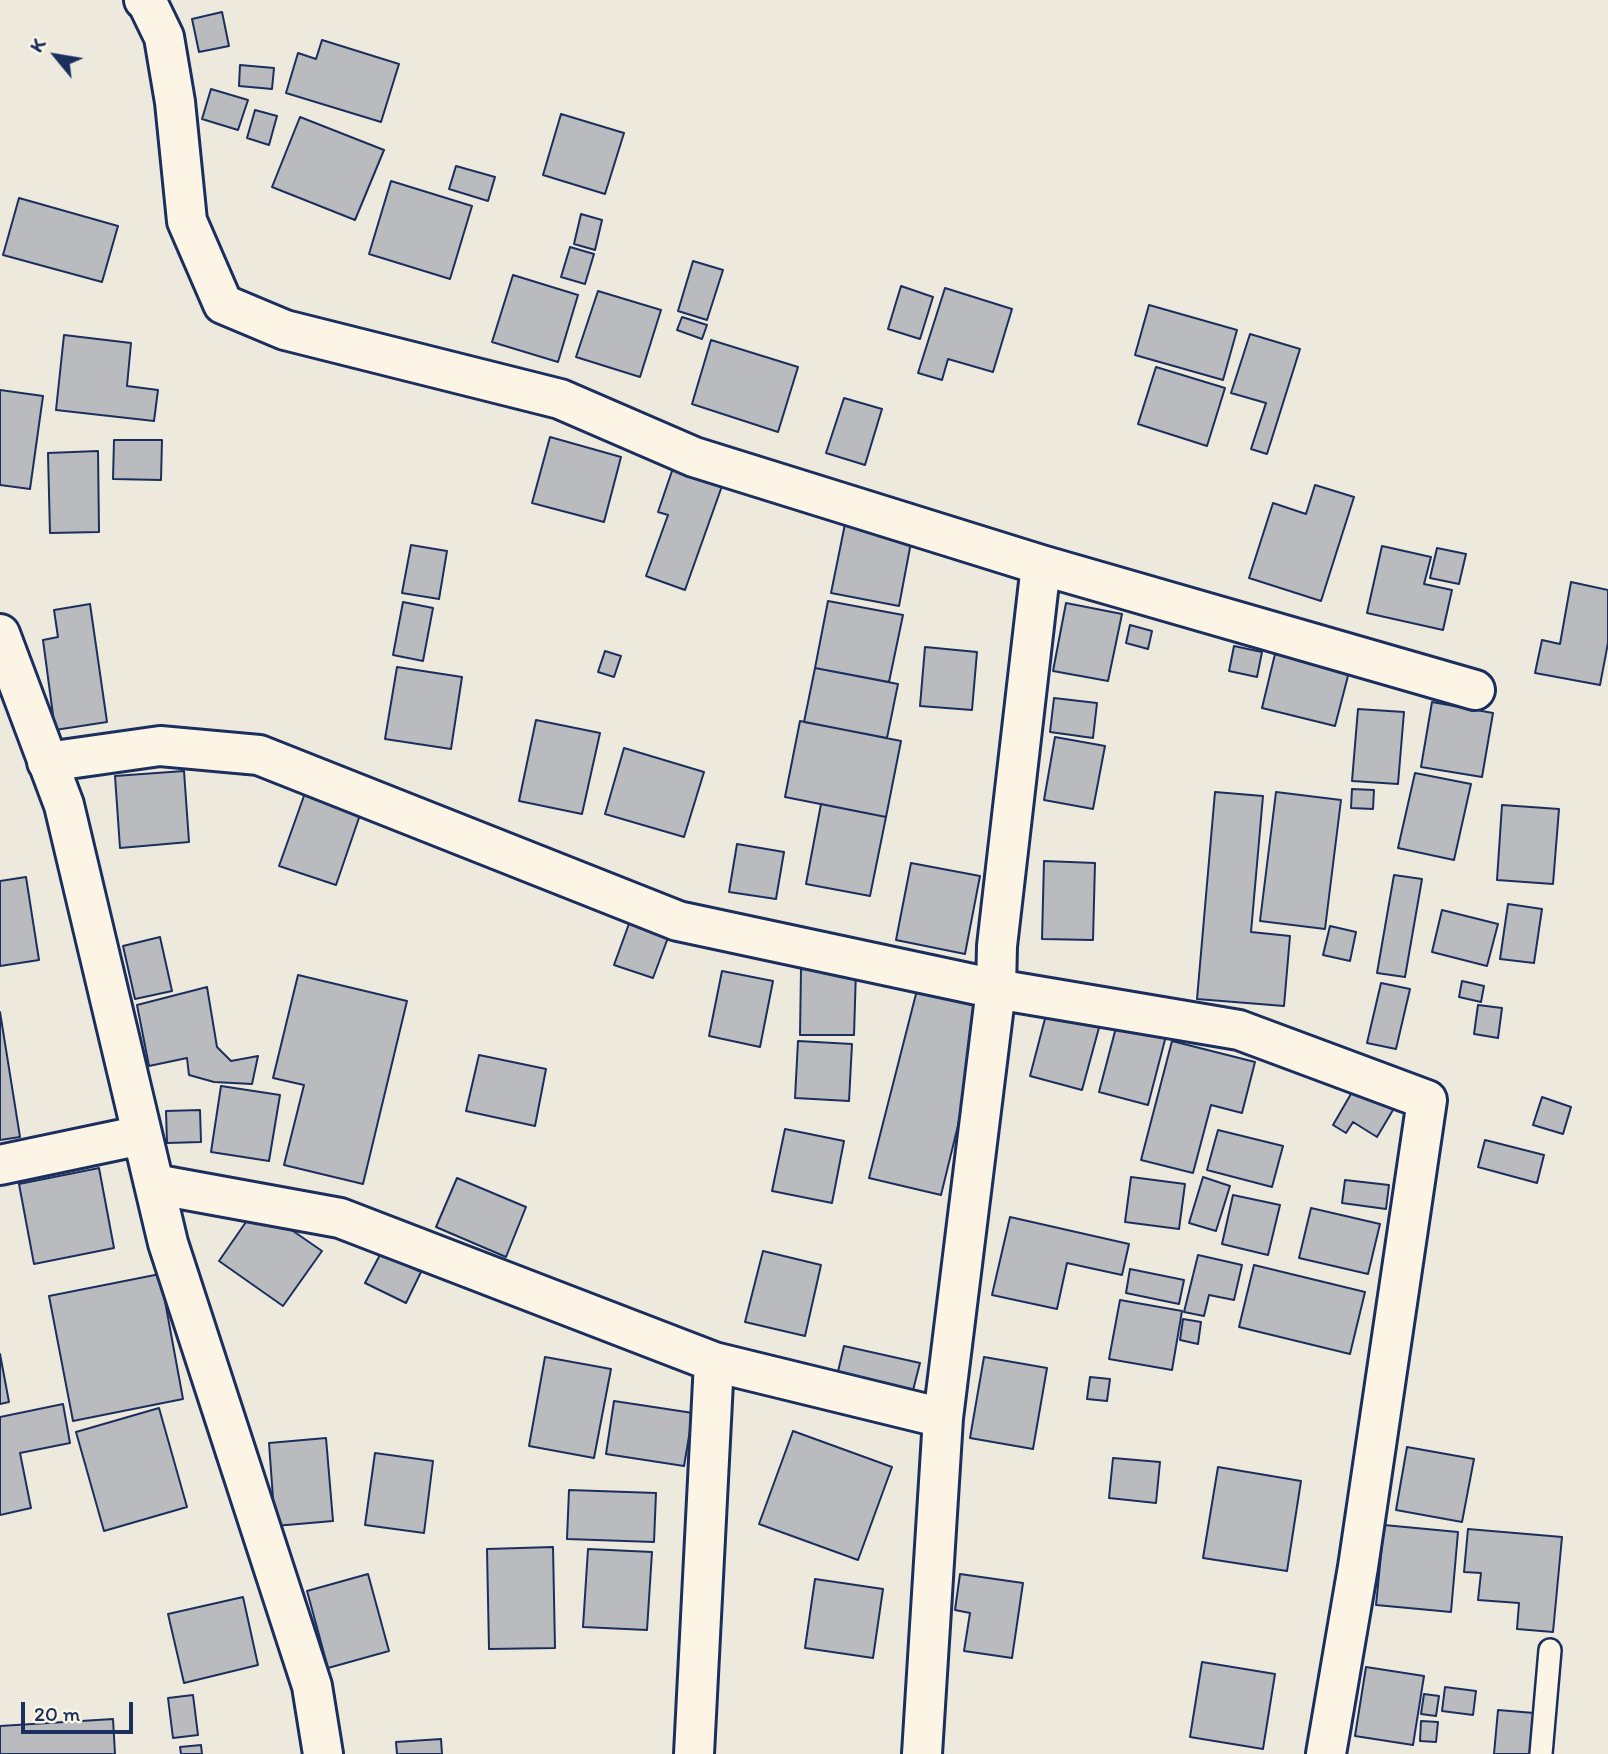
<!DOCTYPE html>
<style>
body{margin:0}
#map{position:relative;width:1608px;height:1754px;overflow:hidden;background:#eee9dd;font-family:Itim,sans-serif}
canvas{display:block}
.north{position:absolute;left:21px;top:21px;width:70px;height:70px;-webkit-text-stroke:5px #fcf5e5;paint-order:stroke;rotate:300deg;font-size:19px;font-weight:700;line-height:28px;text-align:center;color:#1b2f5e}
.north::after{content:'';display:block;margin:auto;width:24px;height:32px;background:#1b2f5e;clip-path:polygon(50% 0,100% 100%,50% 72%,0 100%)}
.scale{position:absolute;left:21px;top:1702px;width:112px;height:32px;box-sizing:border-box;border:4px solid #1b2f5e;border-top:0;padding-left:9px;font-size:21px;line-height:24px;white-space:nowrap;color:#1b2f5e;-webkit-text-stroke:5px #fcf5e5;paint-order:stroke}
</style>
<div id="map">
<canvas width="1608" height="1754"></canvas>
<div class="north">K</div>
<div class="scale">20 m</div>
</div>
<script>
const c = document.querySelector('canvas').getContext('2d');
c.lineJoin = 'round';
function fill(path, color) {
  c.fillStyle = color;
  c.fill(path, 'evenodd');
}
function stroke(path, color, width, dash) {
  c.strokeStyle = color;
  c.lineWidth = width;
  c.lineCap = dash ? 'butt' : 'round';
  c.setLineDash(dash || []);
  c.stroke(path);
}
const building = new Path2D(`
 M 222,12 L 229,46 L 199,52 L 192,19 Z
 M 322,40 L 399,64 L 381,122 L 286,93 L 298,53 L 316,59 Z
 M 240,65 L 274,68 L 272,89 L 239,86 Z
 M 211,89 L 248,100 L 238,130 L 202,119 Z
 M 255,110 L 277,116 L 269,145 L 247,138 Z
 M 561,114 L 624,133 L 605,194 L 543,175 Z
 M 300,117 L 384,150 L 355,220 L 272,187 Z
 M 456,166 L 495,177 L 488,201 L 449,189 Z
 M 391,181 L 472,206 L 450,279 L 369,254 Z
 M 19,198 L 118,226 L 102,282 L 3,255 Z
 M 581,214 L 602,220 L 595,250 L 574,244 Z
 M 570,247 L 594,254 L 585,284 L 561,277 Z
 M 693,261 L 723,270 L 707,320 L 678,311 Z
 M 513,275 L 578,295 L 558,362 L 492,342 Z
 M 901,286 L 933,297 L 920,339 L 888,329 Z
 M 945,288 L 1012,309 L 993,372 L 948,359 L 942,380 L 918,373 Z
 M 598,291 L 661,310 L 640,377 L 576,357 Z
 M 1149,305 L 1237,330 L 1223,380 L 1135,355 Z
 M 682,317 L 707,325 L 702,339 L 677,330 Z
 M 1250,334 L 1300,349 L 1267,454 L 1251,449 L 1266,403 L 1231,393 Z
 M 64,335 L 131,343 L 127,386 L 158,390 L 154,421 L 56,410 Z
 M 711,340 L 798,367 L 778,432 L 692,404 Z
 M 1156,367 L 1225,388 L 1207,446 L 1138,424 Z
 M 0,390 L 43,396 L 30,489 L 0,485 Z
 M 844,398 L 882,409 L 865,465 L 826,453 Z
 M 550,437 L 621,457 L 604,522 L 532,503 Z
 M 114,440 L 162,440 L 161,480 L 113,479 Z
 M 98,451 L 99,532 L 50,533 L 48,453 Z
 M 673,468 L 722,486 L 685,590 L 646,576 L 668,515 L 658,512 Z
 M 1315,485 L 1354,497 L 1321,601 L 1249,578 L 1273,503 L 1306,514 Z
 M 845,524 L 912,537 L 899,606 L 831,593 Z
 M 411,545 L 447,551 L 439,599 L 402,593 Z
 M 1382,546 L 1431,557 L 1424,584 L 1452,590 L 1443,630 L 1367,613 Z
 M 1437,548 L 1466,554 L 1459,584 L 1430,578 Z
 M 1571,582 L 1608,590 L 1608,643 L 1600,685 L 1535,673 L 1542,640 L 1560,644 Z
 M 828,601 L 903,615 L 889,682 L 815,668 Z
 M 403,602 L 433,608 L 423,661 L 393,655 Z
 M 1066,603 L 1122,614 L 1108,681 L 1053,671 Z
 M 90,604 L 107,722 L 55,730 L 43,640 L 58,637 L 54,610 Z
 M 1130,625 L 1152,631 L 1148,649 L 1126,643 Z
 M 1234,646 L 1262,652 L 1257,677 L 1229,671 Z
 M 925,647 L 977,652 L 972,710 L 920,706 Z
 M 605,651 L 621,656 L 614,677 L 598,672 Z
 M 1275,654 L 1349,672 L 1335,726 L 1262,708 Z
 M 397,667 L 462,677 L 451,749 L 385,739 Z
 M 815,668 L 898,684 L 887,738 L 804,722 Z
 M 1054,698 L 1097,703 L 1093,738 L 1050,732 Z
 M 1432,702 L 1493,713 L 1482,777 L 1421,767 Z
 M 1358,709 L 1404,712 L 1398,784 L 1352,781 Z
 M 536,720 L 600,733 L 582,814 L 519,801 Z
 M 800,721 L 901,741 L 886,817 L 785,797 Z
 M 1055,737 L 1105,746 L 1093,809 L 1044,800 Z
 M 624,748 L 704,772 L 684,837 L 605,814 Z
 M 184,771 L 189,842 L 120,848 L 115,776 Z
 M 1415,773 L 1471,784 L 1454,860 L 1398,848 Z
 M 1352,789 L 1374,790 L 1373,809 L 1351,808 Z
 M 1215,792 L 1263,796 L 1251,932 L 1290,936 L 1284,1006 L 1197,999 Z
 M 1276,792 L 1341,800 L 1325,929 L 1260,921 Z
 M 305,793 L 361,812 L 336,885 L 279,866 Z
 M 821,804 L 886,817 L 870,896 L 806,884 Z
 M 1502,805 L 1559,809 L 1553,884 L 1497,880 Z
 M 737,844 L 784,852 L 776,899 L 729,892 Z
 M 1044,861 L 1095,863 L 1093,940 L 1042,939 Z
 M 911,863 L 980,876 L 965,954 L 896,940 Z
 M 1394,875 L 1422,879 L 1405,977 L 1377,973 Z
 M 26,877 L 39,960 L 0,966 L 0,881 Z
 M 1508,904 L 1542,909 L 1534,963 L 1500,959 Z
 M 1442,910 L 1498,924 L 1487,966 L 1432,952 Z
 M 630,921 L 669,935 L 653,978 L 614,965 Z
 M 1330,926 L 1356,932 L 1350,961 L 1323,955 Z
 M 160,937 L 172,991 L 135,999 L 123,946 Z
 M 801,969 L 856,970 L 854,1035 L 800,1035 Z
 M 722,971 L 773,981 L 760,1047 L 709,1036 Z
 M 298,975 L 407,1001 L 363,1184 L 284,1165 L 304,1085 L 273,1078 Z
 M 1462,981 L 1484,986 L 1481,1002 L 1459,997 Z
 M 1381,983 L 1410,989 L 1396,1049 L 1367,1043 Z
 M 207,987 L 217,1047 L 231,1061 L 258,1056 L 252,1084 L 214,1082 L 189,1075 L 187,1058 L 149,1066 L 137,1005 Z
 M 917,990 L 987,1007 L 941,1195 L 869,1178 Z
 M 1478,1005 L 1502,1008 L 1498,1038 L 1474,1034 Z
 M 1047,1011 L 1100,1024 L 1082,1090 L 1030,1076 Z
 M 0,1012 L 20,1137 L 0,1140 Z
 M 1118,1020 L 1167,1032 L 1148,1105 L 1099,1092 Z
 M 798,1041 L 852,1044 L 849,1101 L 795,1098 Z
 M 1172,1041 L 1255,1062 L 1242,1113 L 1211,1105 L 1193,1173 L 1141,1160 Z
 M 479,1055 L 546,1069 L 535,1126 L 466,1111 Z
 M 221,1086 L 280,1095 L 269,1161 L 211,1152 Z
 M 1355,1087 L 1393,1110 L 1377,1137 L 1353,1122 L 1346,1133 L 1333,1125 Z
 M 1542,1097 L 1571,1107 L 1563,1134 L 1533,1125 Z
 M 200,1110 L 201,1142 L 167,1143 L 166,1111 Z
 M 785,1129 L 844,1141 L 832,1203 L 772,1191 Z
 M 1218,1130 L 1283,1146 L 1272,1187 L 1207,1170 Z
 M 1485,1140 L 1544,1155 L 1537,1183 L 1478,1167 Z
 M 99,1168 L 114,1248 L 34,1264 L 19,1184 Z
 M 1131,1177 L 1185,1184 L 1179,1229 L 1125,1222 Z
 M 1203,1177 L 1230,1186 L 1216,1231 L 1189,1223 Z
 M 457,1178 L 526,1207 L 506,1257 L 436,1227 Z
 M 1345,1180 L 1389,1185 L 1386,1209 L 1342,1203 Z
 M 1233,1195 L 1280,1205 L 1268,1255 L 1222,1244 Z
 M 257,1206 L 322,1251 L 283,1306 L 219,1261 Z
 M 1311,1208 L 1380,1224 L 1368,1274 L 1299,1258 Z
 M 1010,1217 L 1129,1244 L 1122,1275 L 1067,1263 L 1057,1309 L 992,1295 Z
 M 763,1251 L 821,1265 L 805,1336 L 745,1322 Z
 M 381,1253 L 421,1272 L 406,1303 L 365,1283 Z
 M 1198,1255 L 1242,1265 L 1234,1300 L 1209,1295 L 1204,1316 L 1184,1312 Z
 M 1254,1265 L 1365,1292 L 1350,1354 L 1239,1327 Z
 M 1130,1269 L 1184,1280 L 1179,1304 L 1126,1293 Z
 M 160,1274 L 183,1399 L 73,1421 L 49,1296 Z
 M 1120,1300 L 1182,1311 L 1172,1370 L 1109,1359 Z
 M 1183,1319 L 1201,1322 L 1198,1344 L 1180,1340 Z
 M 844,1346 L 920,1363 L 911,1398 L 836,1380 Z
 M 0,1354 L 9,1402 L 0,1404 Z
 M 545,1357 L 611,1369 L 594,1458 L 529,1446 Z
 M 984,1357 L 1047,1368 L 1033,1449 L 970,1438 Z
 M 1090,1377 L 1110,1379 L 1107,1401 L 1087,1399 Z
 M 614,1401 L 693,1413 L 684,1466 L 606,1454 Z
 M 63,1404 L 70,1443 L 20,1453 L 31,1508 L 0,1515 L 0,1417 Z
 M 159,1408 L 187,1507 L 104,1531 L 76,1432 Z
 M 793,1431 L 892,1467 L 858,1560 L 759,1524 Z
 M 326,1438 L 333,1521 L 275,1526 L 269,1443 Z
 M 1407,1447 L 1474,1459 L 1462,1522 L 1396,1510 Z
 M 375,1453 L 433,1461 L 424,1533 L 365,1525 Z
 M 1113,1458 L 1160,1462 L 1156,1503 L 1109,1498 Z
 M 1218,1467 L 1301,1481 L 1287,1571 L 1203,1558 Z
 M 569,1490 L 656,1493 L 654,1542 L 567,1539 Z
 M 1384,1525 L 1458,1532 L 1451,1612 L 1376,1605 Z
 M 1468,1529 L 1562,1537 L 1553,1632 L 1517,1629 L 1519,1603 L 1478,1600 L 1481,1573 L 1464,1572 Z
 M 553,1547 L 555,1648 L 489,1649 L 487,1549 Z
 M 588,1549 L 652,1552 L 647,1630 L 583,1627 Z
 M 368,1574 L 389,1651 L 328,1668 L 307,1591 Z
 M 960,1574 L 1023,1583 L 1012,1658 L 964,1651 L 970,1613 L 955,1610 Z
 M 815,1579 L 883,1589 L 873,1658 L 805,1648 Z
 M 243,1597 L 258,1665 L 184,1683 L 168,1614 Z
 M 1202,1662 L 1275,1674 L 1263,1749 L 1190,1737 Z
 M 1366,1667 L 1424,1676 L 1413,1745 L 1355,1736 Z
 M 1445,1687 L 1476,1691 L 1473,1715 L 1442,1711 Z
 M 1424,1694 L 1439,1696 L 1436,1716 L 1421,1714 Z
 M 193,1695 L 198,1735 L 173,1738 L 168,1698 Z
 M 1498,1710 L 1534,1713 L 1531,1754 L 1494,1754 Z
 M 113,1719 L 115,1754 L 0,1754 L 0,1726 Z
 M 1421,1721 L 1438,1722 L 1436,1742 L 1420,1741 Z
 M 441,1739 L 442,1754 L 397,1754 L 396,1742 Z
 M 201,1745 L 202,1754 L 181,1754 L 180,1747 Z`);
fill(building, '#babbbe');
stroke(building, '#1b2f5e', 2);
const lane = new Path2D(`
 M 1541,1754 L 1550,1650`);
const street = new Path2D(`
 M 144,0 L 147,2 L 164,37 L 175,102 L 187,221 L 223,304 L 285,330 L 560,399 L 694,457 L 1041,565 L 1475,690
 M 0,634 L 64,805 L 168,1243 L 312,1686 L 323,1754
 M 47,762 L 160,746 L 259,755 L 678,921 L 996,989 L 1239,1030 L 1427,1100 L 1358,1567 L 1326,1754
 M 0,1165 L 142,1135
 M 154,1184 L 340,1218 L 714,1362 L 943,1418
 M 694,1754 L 714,1362
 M 922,1754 L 943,1418 L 996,989 L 997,946 L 1041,565`);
stroke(lane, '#1b2f5e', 26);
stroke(street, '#1b2f5e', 44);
stroke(lane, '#fcf5e5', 21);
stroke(street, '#fcf5e5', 38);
</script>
